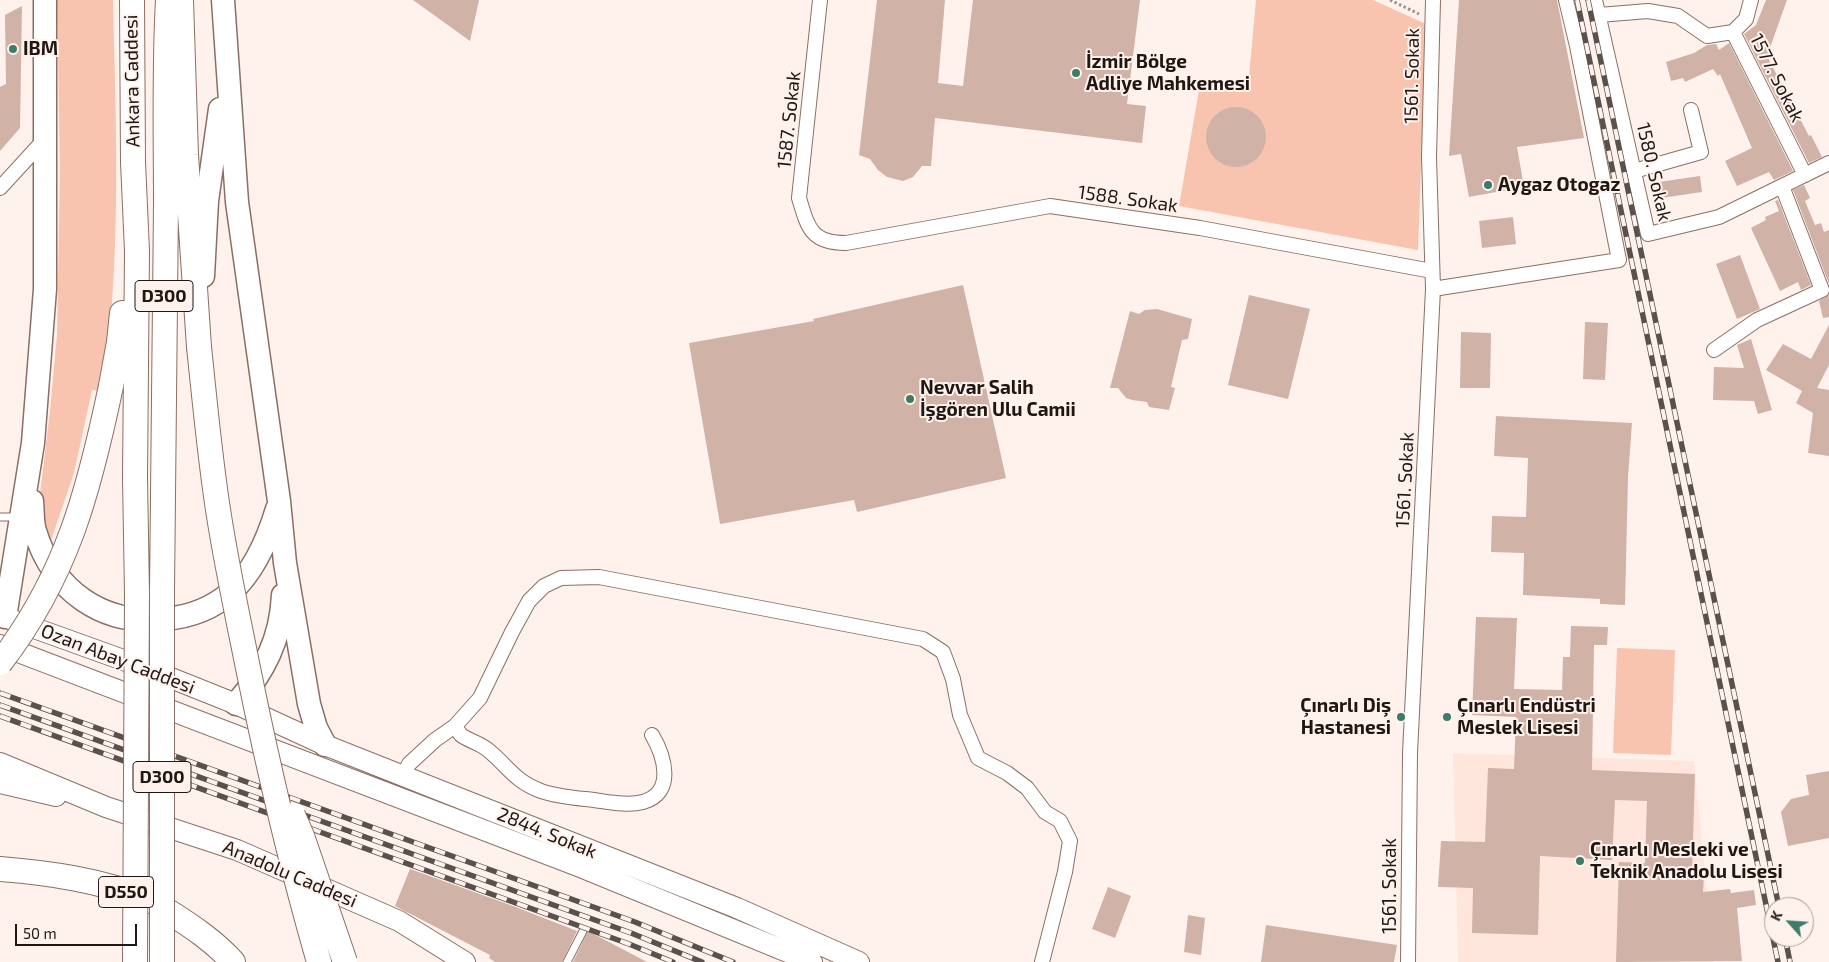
<!DOCTYPE html>
<meta charset="utf-8">
<style>
body{margin:0}
#map{position:relative;width:1829px;height:962px;overflow:hidden;background:#fff2ed;font-family:"Exo 2",sans-serif}
canvas{display:block}
.north{position:absolute;left:1764px;top:897px;width:50px;height:50px;box-sizing:border-box;background:#fff2ed;border:1px solid #a69a95;border-radius:50%;rotate:296deg;font-size:14px;font-weight:700;line-height:20px;text-align:center;color:#201612}
.north::after{content:'';display:block;margin:auto;width:18px;height:22px;background:#3d7c69;clip-path:polygon(50% 0,100% 100%,50% 72%,0 100%)}
.scale{position:absolute;left:15px;top:924px;width:122px;height:22px;box-sizing:border-box;border:2px solid #201612;border-top:0;padding-left:6px;font-size:15px;line-height:18px;white-space:nowrap;color:#201612;-webkit-text-stroke:4px #fff2ed;paint-order:stroke}
</style>
<div id="map">
<canvas width="1829" height="962"></canvas>
<div class="north">K</div>
<div class="scale">50 m</div>
</div>
<script>
const c = document.querySelector('canvas').getContext('2d');
c.lineJoin = 'round';
function fill(path, color) {
  c.fillStyle = color;
  c.fill(path, 'evenodd');
}
function stroke(path, color, width, dash) {
  c.strokeStyle = color;
  c.lineWidth = width;
  c.lineCap = dash ? 'butt' : 'round';
  c.setLineDash(dash || []);
  c.stroke(path);
}
function drawText(font, color, halo, rows, align = 'center') {
  c.font = font + ' "Exo 2",sans-serif';
  c.lineWidth = 4;
  c.setLineDash([]);
  c.textBaseline = 'middle';
  c.strokeStyle = halo;
  c.fillStyle = color;
  for (const [text, x, y, turn = 0] of rows) {
    c.save();
    c.translate(x, y);
    c.rotate((+turn || 0) * Math.PI / 180);
    c.textAlign = isNaN(turn) ? turn : align;
    if (halo) c.strokeText(text, 0, 0);
    c.fillText(text, 0, 0);
    c.restore();
  }
}
fill(new Path2D(`
 M 1453,753 L 1694,761 L 1714,962 L 1458,962 Z`), '#fee6dd');
fill(new Path2D(`
 M 57,0 L 113,0 C 116,128 122,265 102,391 L 92,390 L 74,473 L 49,546 L 39,502 L 50,411 L 57,335 L 60,170 Z
 M 1256,0 L 1373,0 L 1426,24 L 1418,250 L 1179,206 L 1200,84 L 1248,87 Z
 M 1617,648 L 1675,650 L 1671,755 L 1613,753 Z`), '#f8c3af');
fill(new Path2D(`
 M 413,0 L 479,0 L 470,41 Z
 M 877,0 L 945,0 L 938,83 L 963,86 L 973,0 L 1140,0 L 1127,104 L 1146,106 L 1142,143 L 935,118 L 931,166 L 922,166 L 913,177 L 903,181 L 887,177 L 878,170 L 870,159 L 859,155 Z
 M 1459,0 L 1557,0 L 1584,138 L 1517,147 L 1524,187 L 1469,197 L 1461,154 L 1449,156 Z
 M 1766,0 L 1787,0 L 1767,56 L 1809,136 L 1811,135 L 1822,157 L 1809,163 L 1744,34 L 1756,25 Z
 M 22,6 L 20,128 L 0,151 L 0,87 L 6,84 L 5,15 Z
 M 1729,43 L 1793,171 L 1774,180 L 1769,172 L 1737,186 L 1725,161 L 1752,148 L 1720,74 L 1718,76 L 1713,69 L 1685,82 L 1683,78 L 1671,81 L 1666,62 L 1694,53 L 1707,45 L 1716,44 L 1719,50 Z
 M1206 137a30 30 0 1 1 60 0a30 30 0 1 1-60 0Z
 M 1700,176 L 1702,192 L 1661,198 L 1659,182 Z
 M 1804,185 L 1810,198 L 1805,201 L 1815,225 L 1821,223 L 1824,232 L 1829,230 L 1829,284 L 1793,190 Z
 M 1778,200 L 1811,285 L 1801,290 L 1798,282 L 1780,291 L 1751,228 L 1766,220 L 1765,217 L 1779,211 L 1775,201 Z
 M 1513,217 L 1516,244 L 1482,248 L 1479,221 Z
 M 1740,255 L 1760,309 L 1737,319 L 1716,264 Z
 M 963,285 L 1006,478 L 857,512 L 854,500 L 720,524 L 689,343 L 814,321 L 813,319 Z
 M 1249,295 L 1310,309 L 1288,399 L 1228,385 Z
 M 1829,295 L 1829,317 L 1823,318 L 1819,301 Z
 M 1157,309 L 1192,319 L 1188,339 L 1182,340 L 1171,387 L 1175,388 L 1169,410 L 1149,407 L 1147,402 L 1132,400 L 1126,398 L 1118,388 L 1110,388 L 1130,311 L 1139,314 L 1145,310 Z
 M 1585,322 L 1608,323 L 1605,380 L 1583,379 Z
 M 1829,325 L 1829,365 L 1817,388 L 1829,390 L 1829,456 L 1808,453 L 1813,413 L 1796,403 L 1802,391 L 1766,370 L 1783,344 L 1811,359 Z
 M 1461,332 L 1491,333 L 1490,388 L 1460,388 Z
 M 1751,339 L 1772,410 L 1758,414 L 1754,401 L 1713,400 L 1714,367 L 1744,368 L 1737,345 Z
 M 1496,416 L 1632,423 L 1628,477 L 1625,605 L 1600,604 L 1600,599 L 1523,595 L 1524,553 L 1491,552 L 1492,516 L 1526,517 L 1528,458 L 1494,456 Z
 M 1476,617 L 1517,618 L 1514,689 L 1562,690 L 1563,657 L 1570,657 L 1571,626 L 1608,627 L 1607,645 L 1594,645 L 1592,770 L 1695,774 L 1692,875 L 1704,875 L 1703,892 L 1730,889 L 1731,893 L 1754,890 L 1756,905 L 1737,908 L 1742,961 L 1616,962 L 1619,862 L 1645,863 L 1647,801 L 1615,800 L 1612,860 L 1540,856 L 1538,935 L 1472,933 L 1473,888 L 1438,887 L 1441,841 L 1485,842 L 1488,768 L 1514,769 L 1516,717 L 1472,715 Z
 M 1829,771 L 1829,838 L 1788,846 L 1781,812 L 1791,799 L 1809,795 L 1806,775 Z
 M 410,869 L 513,906 L 577,931 L 562,962 L 495,962 L 489,958 L 490,955 L 395,906 Z
 M 1108,887 L 1131,896 L 1115,938 L 1092,929 Z
 M 1188,915 L 1205,918 L 1201,955 L 1184,952 Z
 M 1266,925 L 1397,945 L 1394,962 L 1261,962 Z
 M 588,931 L 647,962 L 573,962 Z`), '#d0b2a6');
const service = new Path2D(`
 M 0,517 L 18,517
 M 567,962 L 583,931`);
const minor = new Path2D(`
 M 820,0 L 799,198 C 808,228 811,243 846,243 L 1050,206 L 1200,228 L 1432,271
 M 1595,0 L 1648,234 L 1719,217 L 1829,163
 M 1751,0 L 1746,19 L 1733,32 L 1805,175
 M 1599,15 L 1648,11 L 1678,16 L 1707,36 L 1733,32
 M 1634,171 L 1701,152 L 1691,110
 M 0,188 L 45,139
 M 1433,289 L 1619,260 L 1577,46 L 1566,0
 M 1714,350 L 1757,320 L 1822,290 L 1782,186
 M 455,726 C 457,729 459,733 461,735 C 469,741 480,743 488,750 C 509,767 513,780 541,791 C 558,797 576,798 594,800 C 609,802 628,806 643,802 C 676,793 664,755 652,735
 M 403,776 L 409,764 L 435,740 L 455,726 L 480,698 L 512,632 L 529,601 L 544,586 L 561,578 L 599,577 L 923,639 L 943,652 L 953,679 L 960,715 L 978,758 L 1007,773 L 1027,788 L 1045,812 L 1060,821 L 1070,841 L 1065,872 L 1042,962
 M 1408,962 L 1410,753 L 1433,289 L 1429,157 L 1433,0`);
const secondary = new Path2D(`
 M 12,620 L 151,670 L 236,704 L 325,745 L 737,908 L 859,962
 M 0,645 L 583,868 L 812,962
 M 0,763 L 106,807 L 237,850 L 399,921 L 465,962
 M 0,783 L 56,796`);
const primary = new Path2D(`
 M 223,0 L 237,202 L 279,501 L 285,563 L 309,704 L 316,728 L 325,745
 M 203,276 L 207,201 L 220,109
 M 32,501 C 33,511 32,522 35,531 C 53,591 103,626 165,619 C 189,617 213,608 231,592 C 254,571 268,539 277,509
 M 5,617 L 33,443 L 45,289 L 45,0
 M 236,704 C 264,672 281,639 283,595`);
const trunk = new Path2D(`
 M 132,0 L 133,162 L 137,251 L 135,478 L 137,594
 M 181,0 L 186,155 L 199,347
 M 111,386 L 119,342 L 122,313
 M 162,592 C 163,463 165,334 166,205 C 166,136 164,68 168,0
 M 0,869 C 49,873 100,880 147,899 C 154,901 160,906 166,910 C 190,925 214,941 233,962`);
stroke(service, '#8a6f64', 9);
stroke(minor, '#8a6f64', 16);
stroke(secondary, '#8a6f64', 22);
stroke(primary, '#8a6f64', 25);
stroke(trunk, '#8a6f64', 26);
stroke(new Path2D(`
 M 1390,0 L 1419,14`), '#9d918d', 3, [2.5, 2.5]);
stroke(service, '#fff', 7);
stroke(minor, '#fff', 14);
stroke(secondary, '#fff', 20);
stroke(primary, '#fff', 22);
stroke(trunk, '#fff', 24);
const rail = new Path2D(`
 M 1577,0 L 1778,962
 M 1588,0 L 1779,907
 M 0,693 L 635,922 L 733,962
 M 0,705 L 631,933 L 702,962
 M 0,716 L 629,944 L 673,962
 M 1785,937 L 1790,962`);
stroke(rail, '#5b514c', 5.5);
stroke(rail, '#fff2ed', 4, [11]);
const trunkBridge = new Path2D(`
 M 199,347 C 205,403 210,460 219,516 C 227,567 238,618 248,668 C 268,767 291,865 319,962
 M 0,663 C 67,576 89,491 111,386
 M 293,815 L 302,836 L 345,962
 M 135,962 L 137,594
 M 162,962 L 162,592`);
stroke(trunkBridge, '#8a6f64', 26, []);
stroke(trunkBridge, '#fff', 24);
for (const [x, y, r, color] of [
 [13,49,5,"#3d7c69"],
 [1076,73,5,"#3d7c69"],
 [1488,185,5,"#3d7c69"],
 [910,399,5,"#3d7c69"],
 [1401,717,5,"#3d7c69"],
 [1447,717,5,"#3d7c69"],
 [1580,861,5,"#3d7c69"]
]) {
  const dot = new Path2D();
  dot.arc(x, y, r, 0, 2 * Math.PI);
  c.fillStyle = color;
  c.fill(dot);
  stroke(dot, '#fff2ed', 2);
}
for (const [x, y, w] of [
 [164,296,58],
 [162,777,58],
 [126,892,55]
]) {
  const box = new Path2D();
  box.roundRect(x - w / 2, y - 15.5, w, 31, 4);
  c.fillStyle = '#fff2ed';
  c.fill(box);
  stroke(box, '#201612', 1);
}
drawText('bold 18px', '#201612', null, [
 ["D300",164,296],
 ["D300",162,777],
 ["D550",126,892]
]);
drawText('bold 19px', '#201612', '#fff2ed', [
 ["IBM",23,49],
 ["İzmir Bölge",1086,62],
 ["Adliye Mahkemesi",1086,84],
 ["Aygaz Otogaz",1498,185],
 ["Nevvar Salih",920,388],
 ["İşgören Ulu Camii",920,410],
 ["Çınarlı Diş",1391,706,"right"],
 ["Hastanesi",1391,728,"right"],
 ["Çınarlı Endüstri",1457,706],
 ["Meslek Lisesi",1457,728],
 ["Çınarlı Mesleki ve",1590,850],
 ["Teknik Anadolu Lisesi",1590,872]
], 'left');
drawText('19px', '#201612', '#fff2ed', [
 ["1561. Sokak",1412,76,-89],
 ["1577. Sokak",1777,78,63],
 ["Ankara Caddesi",132,81,-91],
 ["1587. Sokak",789,120,-84],
 ["1580. Sokak",1654,172,77],
 ["1588. Sokak",1128,199,8],
 ["1561. Sokak",1405,480,-87],
 ["Ozan Abay Caddesi",118,659,21],
 ["2844. Sokak",547,833,22],
 ["Anadolu Caddesi",290,874,23],
 ["1561. Sokak",1390,886,-90]
]);
</script>
